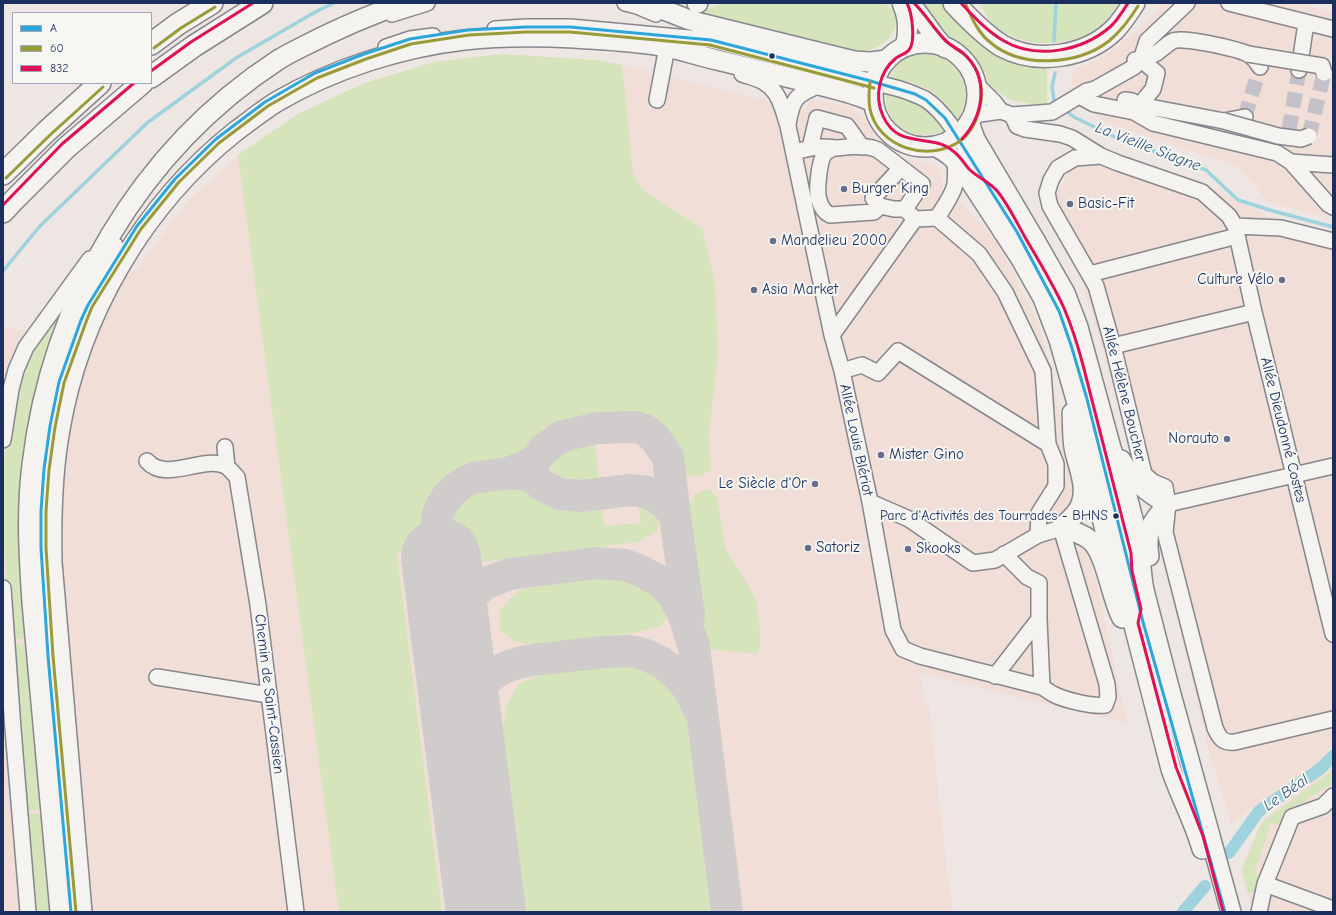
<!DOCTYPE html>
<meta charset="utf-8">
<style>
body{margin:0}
#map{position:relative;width:1336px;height:915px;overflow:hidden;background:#eee6e2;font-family:"Comic Neue",sans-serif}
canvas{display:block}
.frame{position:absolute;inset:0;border:4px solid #1b2f5e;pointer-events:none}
.legend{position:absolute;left:12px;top:12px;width:140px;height:72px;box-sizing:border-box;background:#f6f6f2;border:1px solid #9ea6b7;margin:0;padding:5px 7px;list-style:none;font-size:12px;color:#1b2f5e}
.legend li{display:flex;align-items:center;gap:8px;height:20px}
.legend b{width:20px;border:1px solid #9ea6b7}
</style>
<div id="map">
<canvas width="1336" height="915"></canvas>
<div class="frame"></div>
<ul class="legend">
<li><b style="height:5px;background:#2da7db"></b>A</li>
<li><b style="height:5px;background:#9a9b38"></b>60</li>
<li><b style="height:5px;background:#e01156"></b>832</li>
</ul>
</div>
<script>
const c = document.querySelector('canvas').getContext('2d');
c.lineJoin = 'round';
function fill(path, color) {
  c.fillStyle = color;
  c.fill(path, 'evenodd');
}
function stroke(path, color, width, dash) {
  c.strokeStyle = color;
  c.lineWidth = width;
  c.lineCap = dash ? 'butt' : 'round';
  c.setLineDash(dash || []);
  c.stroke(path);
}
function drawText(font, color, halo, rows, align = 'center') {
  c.font = font + ' "Comic Neue",sans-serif';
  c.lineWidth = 4;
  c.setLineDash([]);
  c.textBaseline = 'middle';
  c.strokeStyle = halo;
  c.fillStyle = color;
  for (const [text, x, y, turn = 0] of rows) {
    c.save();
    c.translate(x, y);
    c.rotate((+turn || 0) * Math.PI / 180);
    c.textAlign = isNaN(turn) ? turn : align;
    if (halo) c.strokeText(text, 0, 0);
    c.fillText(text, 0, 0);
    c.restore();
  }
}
fill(new Path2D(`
 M 1162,3 L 1301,3 L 1333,13 L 1333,219 L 1267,202 L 1255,185 L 1237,166 L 1101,121 L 1071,88 L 1072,74 L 1080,67 L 1097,60 L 1113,50 L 1155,15 Z
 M 502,54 L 594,60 L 622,65 L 806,110 L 809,102 L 813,100 L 852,107 L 865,119 L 880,144 L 901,158 L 926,162 L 939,168 L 943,177 L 942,190 L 956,199 L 998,242 L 1041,329 L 1127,723 L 921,674 L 925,705 L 929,705 L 946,862 L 953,912 L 3,912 L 3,327 L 25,331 L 138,269 L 185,204 L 238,155 L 298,114 L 362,84 L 434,62 Z
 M 1120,158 L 1205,185 L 1282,224 L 1333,237 L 1333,744 L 1320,762 L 1231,823 L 1208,748 L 1168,579 L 1097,331 L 1056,194 L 1074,165 Z
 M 1333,764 L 1333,912 L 1252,912 L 1241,870 L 1261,822 Z`), '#f1ded6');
fill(new Path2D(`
 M 726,3 L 883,3 C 896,10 898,14 895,27 C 890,43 874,51 858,51 L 792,35 L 790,41 L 700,14 L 704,9 Z
 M 921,3 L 946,3 L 1047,66 L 1047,103 L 1038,105 L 1010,100 L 990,87 L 984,70 L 970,51 L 952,39 Z
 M 979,3 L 1119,3 C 1113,13 1103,25 1093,32 C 1086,37 1077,39 1070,40 C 1045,46 1018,44 997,28 C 989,22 984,11 979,3 Z
 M 923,53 C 959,56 977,90 957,121 C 954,116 951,110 947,105 C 933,87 911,82 890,77 C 897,63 907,54 923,53 Z
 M 502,54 L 594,60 L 622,65 L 633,174 L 643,190 L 702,228 L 715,283 L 718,351 L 709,435 L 711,469 L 702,476 L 686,475 L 676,441 L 657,419 L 629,412 L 585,416 L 543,428 L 528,449 L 512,457 L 450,472 L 428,495 L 422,542 L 397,553 L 442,912 L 339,912 L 238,155 L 298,114 L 362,84 L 434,62 Z
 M 885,93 L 920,104 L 929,112 L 945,130 C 912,144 887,128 885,93 Z
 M 65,302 C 42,360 25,421 20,484 C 17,535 21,587 26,638 L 11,640 L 4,545 L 3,467 L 9,428 L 14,397 L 30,351 Z
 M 595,443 L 599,481 C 581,484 572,486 555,476 L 551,464 L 563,451 L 578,445 Z
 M 520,485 L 549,504 L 569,510 L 601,508 L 605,526 L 641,523 L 638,505 L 648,507 L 659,516 L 657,531 L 637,542 L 482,562 L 480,546 L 455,549 L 452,518 L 463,501 L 479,491 Z
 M 709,489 L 717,497 L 725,548 L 748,585 L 757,603 L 761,643 L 757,654 L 706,649 L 688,506 L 696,494 Z
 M 611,576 L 642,584 L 658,598 L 669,612 L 661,626 L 633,633 L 532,645 L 513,641 L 499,629 L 500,611 L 518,591 L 571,579 Z
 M 26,643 L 40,809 L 26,811 L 10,644 Z
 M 627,665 L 655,675 L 675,692 L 688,717 L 713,912 L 526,912 L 503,731 L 507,704 L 520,683 L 546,673 L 590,666 Z
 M 1333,770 L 1333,783 L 1286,813 L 1280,825 L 1271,823 L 1254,873 L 1261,876 L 1256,892 L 1248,893 L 1242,870 L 1262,822 Z
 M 41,813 L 50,912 L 35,912 L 26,814 Z`), '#d6e4bb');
stroke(new Path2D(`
 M 1054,41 L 1056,3
 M 1055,73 L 1052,87 L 1054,100 L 1058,104
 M 1064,109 L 1074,117 L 1115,137 L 1206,170 L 1238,200 L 1273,211 L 1333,227
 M 3,271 L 40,226 L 147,123 L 236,58 L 317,11 L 334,3`), '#9ed2dd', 3.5);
stroke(new Path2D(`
 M 1229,853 L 1259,811 L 1320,769 L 1333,756
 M 1183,912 L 1205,886`), '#9ed2dd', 12);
stroke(new Path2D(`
 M 675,516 L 665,503 L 647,492 L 630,490 L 582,496 L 559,494 L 544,486 L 531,476 L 508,473 L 533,463 L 543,450 L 562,436 L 598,428 L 635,427 L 645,430 L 654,437 L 668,457 L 675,516 L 689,616
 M 441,558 C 440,547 435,529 437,518 C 440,501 457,483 474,478 C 485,476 497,475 508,473
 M 453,652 L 457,617 L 468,598 L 486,583 L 510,574 L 596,563 L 625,565 L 639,570 L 661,582 L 672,594 L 683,613 L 694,647 L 727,912
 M 462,719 C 471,703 478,683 495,673 C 515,660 537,660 559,657 C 575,655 589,654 605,652 C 612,652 619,651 626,651 C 659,653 687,678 698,708`), '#d0cccc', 32);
stroke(new Path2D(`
 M 441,558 L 486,912`), '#d0cccc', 80);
stroke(new Path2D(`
 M 1245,117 L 1260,67
 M 1289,130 L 1299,70
 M 1309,136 L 1324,73`), '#c4c1c8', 15, [15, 8]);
const minor = new Path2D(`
 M 625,3 L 637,6 L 656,14
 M 1229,3 L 1333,29
 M 392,14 L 427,3
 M 495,29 L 526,27 L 570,27 L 711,40 L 900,89 C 909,92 917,95 925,99 C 949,114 969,155 984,179 C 1010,221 1039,265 1059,310 C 1077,352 1088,402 1099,447 C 1111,498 1125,548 1138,599
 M 386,47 L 410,39 L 433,36
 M 1135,60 C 1145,59 1156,55 1163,48 C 1166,46 1170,42 1173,41 C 1182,36 1237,49 1248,54 C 1253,57 1257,62 1260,67
 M 1299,70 L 1306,23
 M 742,74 C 750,77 758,78 765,83 C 780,92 783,111 788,126 L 832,335 L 842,371 L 870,502 L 893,630 L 903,649 L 920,656 L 1042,687 C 1046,689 1049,692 1053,694 C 1064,700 1093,707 1105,705 L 1108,697 L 1107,684 L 1061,528 L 1038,535 L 995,560 L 973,563 L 909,519 L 870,502
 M 976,84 L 994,102 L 1001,111
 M 1079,96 L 1094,104 L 1134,112 L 1153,123 L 1277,153 L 1291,162 L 1328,204 L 1333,207
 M 657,100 L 667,47
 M 1125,100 L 1132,101 L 1139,105 L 1224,121 L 1245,117
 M 1001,111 L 1012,115 L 1017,126 L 1025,129 L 1060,134 L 1072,138 L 1101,156 L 1118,163 L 1202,192 L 1229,216 L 1235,226 L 1254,312 L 1333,634
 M 1135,111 L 1153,89 L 1157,73 L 1141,60
 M 973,115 L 1001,111
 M 1012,115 L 1052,112 L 1087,91 L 1095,89 L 1134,67 L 1141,60 L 1147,41 L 1187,3
 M 788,125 C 792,99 795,95 820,85
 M 810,148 L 817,118 L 847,126 L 862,147
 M 833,148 C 831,150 827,151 825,153 C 819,160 816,192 819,200 C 821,207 824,212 830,215 L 874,212 L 880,206
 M 794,152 C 804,150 815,146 825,147 C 829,147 833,148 837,148 C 850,147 866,144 878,150 L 922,184 L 905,209 L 915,219
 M 1101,156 L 1075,158 L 1058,168 L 1051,180 L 1047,193 L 1050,206 L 1096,286 L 1113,346 L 1144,474 L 1153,482 L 1165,487 L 1168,504 L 1165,532 L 1215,728 C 1220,739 1223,743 1235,742 L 1333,719
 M 1291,162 L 1333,165
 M 901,168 L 873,198 L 880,206 L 894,209 L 905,209
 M 937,218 C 943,208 950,199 954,188 C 957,179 955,168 955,159
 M 1235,226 L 1281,228 L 1333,241
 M 1090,274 L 1237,236
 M 88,305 L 102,281
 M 832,335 L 915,219 L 937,218 L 979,254 L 1005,292 L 1043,371 L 1048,444 L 1056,464 L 1056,486 L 1039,513 L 1038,535
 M 1113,346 L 1254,312
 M 842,371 L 862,365 L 878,373 L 898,351 L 1048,444
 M 3,440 L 11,389 L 16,370 L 26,347 L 90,259
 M 225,447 L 227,467
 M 147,461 C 166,483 202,455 226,466 C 230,469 234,474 237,477 L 258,605 L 296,912
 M 1168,504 L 1333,466
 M 3,588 L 13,729 L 28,912
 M 1039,619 L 1042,687
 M 995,676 L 1039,619 L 1039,583 L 1027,577 L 1004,554
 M 157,677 L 269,695
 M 1265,884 L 1333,909
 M 71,912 L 48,656 L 41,548 L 41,511 L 44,469 L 50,426 L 59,382 L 81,320 L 115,245
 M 1259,912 L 1265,884 L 1292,817 L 1323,806 L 1333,796`);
const major = new Path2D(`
 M 646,3 L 687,19 L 700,23 L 854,61 L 870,62 L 887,60
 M 697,3 L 698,3
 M 902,3 C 909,18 909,32 905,47
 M 906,3 L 917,12 L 936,38 L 945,48
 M873 95a52 52 0 1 1 104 0a52 52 0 1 1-104 0Z
 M 969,122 L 975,139 L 1036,242 L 1065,293 L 1078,327 L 1111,448 C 1123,480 1133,514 1139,547 C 1141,561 1141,576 1144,590 L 1169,687 L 1231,912
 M 934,146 C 949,153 955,159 965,173 L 1021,259 L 1043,298 L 1059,340 L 1088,442 L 1094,485 L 1109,547 L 1124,587 L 1171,769 C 1180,796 1194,821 1202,849
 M 1072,413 C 1073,424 1072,436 1074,447 C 1077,465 1088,486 1081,504 C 1078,514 1068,521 1061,528 C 1071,531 1082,533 1090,540 C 1106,553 1111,598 1122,618
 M 1121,460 C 1133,481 1147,493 1168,504 C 1151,522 1145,531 1149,556
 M 60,912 L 32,603 C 29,557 26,511 32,465 C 51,302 140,150 278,60 C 286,55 294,51 302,47 C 335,30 369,15 404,3
 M 82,912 L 52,562 C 51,517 52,473 60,429 C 80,313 144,204 236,131 C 250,121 263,110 278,101 C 333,69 402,47 464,40 C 501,36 538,36 574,38 C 605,40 636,41 667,47 C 684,51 700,56 717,60 C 747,67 777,75 807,82 C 829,88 853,92 873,102`);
const highway = new Path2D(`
 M 954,3 C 967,17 986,36 1002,46 C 1037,65 1086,57 1114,30 C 1122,22 1128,12 1134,3
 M 151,44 L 178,24 L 212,3
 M 151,77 L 194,46 L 262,3
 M 3,174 L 47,131 L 100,83
 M 3,212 L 14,200 L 66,148 L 142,83`);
stroke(minor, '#86868d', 18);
stroke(major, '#86868d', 22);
stroke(highway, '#86868d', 24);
stroke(minor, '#f4f3f0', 15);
stroke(major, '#f4f3f0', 19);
stroke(highway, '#f4f3f0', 21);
const minorBridge = new Path2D(`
 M 1248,54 L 1322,66 L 1324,73
 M 1224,121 L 1278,136 L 1301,139 L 1309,136`);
stroke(minorBridge, '#86868d', 18, []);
stroke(minorBridge, '#f4f3f0', 15);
stroke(new Path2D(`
 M 71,912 L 48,656 L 41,548 L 41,511 L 44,469 L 50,426 L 59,382 L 81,320 L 88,305 L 137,226 L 175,179 L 216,139 L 265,102 L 315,73 L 364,54 L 410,39 L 468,30 L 526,27 L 570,27 L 711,40 L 867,80 L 915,94 L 926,100 L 945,118 L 1017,232 L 1059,311 L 1071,345 L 1087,399 L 1143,622 L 1225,912`), '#2da7db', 3);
stroke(new Path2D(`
 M 966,5 C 972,19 979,34 991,43 C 1022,69 1078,65 1109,41 C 1121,31 1130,19 1138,6
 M 154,48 L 181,28 L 215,7
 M 870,82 C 869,91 868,100 870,109 C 878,148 929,163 960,141 C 970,134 976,122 979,111 C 983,97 982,82 976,69 C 967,52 957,52 945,40 C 934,29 926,14 914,3
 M 6,178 L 50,135 L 103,87
 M 76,912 L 53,656 L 46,548 L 46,511 L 49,470 L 55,427 L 64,383 L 86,322 L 92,307 L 141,229 L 179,182 L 219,143 L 268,106 L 317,78 L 366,59 L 411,44 L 469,35 L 526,32 L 570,32 L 710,45 L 874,88`), '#9a9b38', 3);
stroke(new Path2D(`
 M 907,3 C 912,13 916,41 909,50 C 906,54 899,55 896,58 C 879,72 874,96 883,116 C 899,151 930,132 953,151 C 960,156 964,163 969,169 C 978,178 990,182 998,192 C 1009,206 1017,223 1026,239 C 1039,261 1053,284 1064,308 C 1072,327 1078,346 1083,365 L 1131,553 L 1132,571 L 1141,609 L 1138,623 L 1176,767 L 1203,836 L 1223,911
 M 914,3 C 925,14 933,27 944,39 C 949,45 957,48 963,53 C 990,77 984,115 962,139
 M 961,3 C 974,17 988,32 1004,41 C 1037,60 1082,51 1110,27 C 1117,21 1123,11 1128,3
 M 151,71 L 191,42 L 253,3
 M 3,205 L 62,144 L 134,83`), '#e01156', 3);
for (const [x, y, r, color] of [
 [772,56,3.5,"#1b2f5e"],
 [844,189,4,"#656f8c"],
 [1070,204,4,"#656f8c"],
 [773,241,4,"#656f8c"],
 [1282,280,4,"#656f8c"],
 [754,290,4,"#656f8c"],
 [1227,439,4,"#656f8c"],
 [881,455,4,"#656f8c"],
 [815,484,4,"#656f8c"],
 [1116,516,3.5,"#1b2f5e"],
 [808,548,4,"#656f8c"],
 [908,549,4,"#656f8c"]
]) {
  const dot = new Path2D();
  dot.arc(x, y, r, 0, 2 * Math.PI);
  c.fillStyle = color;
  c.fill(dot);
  stroke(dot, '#f6f6f2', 1.5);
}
drawText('14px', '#1b2f5e', '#f6f6f2', [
 ["Parc d'Activités des Tourrades - BHNS",1108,516]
], 'right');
drawText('15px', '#1b2f5e', '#f6f6f2', [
 ["Burger King",852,189],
 ["Basic-Fit",1078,204],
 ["Mandelieu 2000",781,241],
 ["Culture Vélo",1274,280,"right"],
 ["Asia Market",762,290],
 ["Norauto",1219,439,"right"],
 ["Mister Gino",889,455],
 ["Le Siècle d'Or",807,484,"right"],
 ["Satoriz",816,548],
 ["Skooks",916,549]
], 'left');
drawText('15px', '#1b2f5e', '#f6f6f2', [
 ["Allée Hélène Boucher",1124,394,76],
 ["Allée Dieudonné Costes",1283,430,76],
 ["Allée Louis Blériot",856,440,78],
 ["Chemin de Saint-Cassien",269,694,83]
]);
drawText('italic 16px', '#33567d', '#f6f6f2', [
 ["La Vieille Siagne",1148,147,21],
 ["Le Béal",1286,793,-35]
]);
</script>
